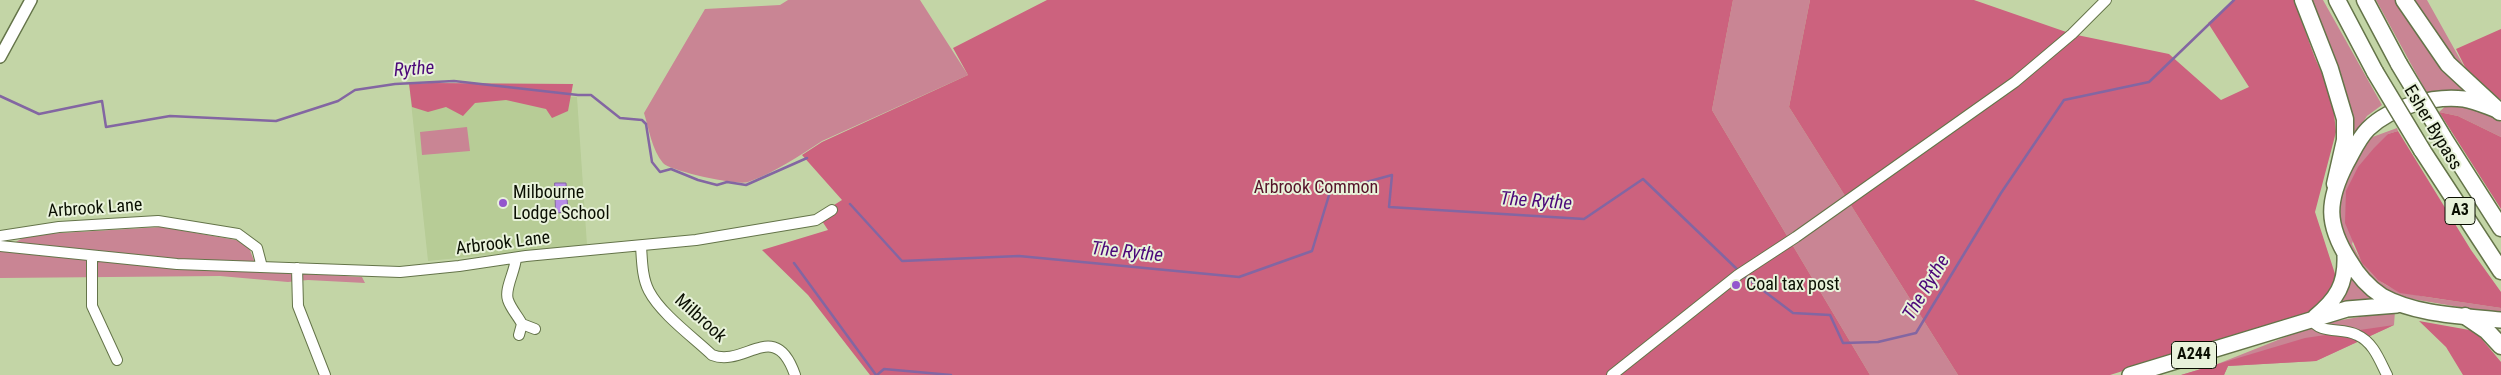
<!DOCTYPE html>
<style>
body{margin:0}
canvas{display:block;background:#c3d5a6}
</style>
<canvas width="2501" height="375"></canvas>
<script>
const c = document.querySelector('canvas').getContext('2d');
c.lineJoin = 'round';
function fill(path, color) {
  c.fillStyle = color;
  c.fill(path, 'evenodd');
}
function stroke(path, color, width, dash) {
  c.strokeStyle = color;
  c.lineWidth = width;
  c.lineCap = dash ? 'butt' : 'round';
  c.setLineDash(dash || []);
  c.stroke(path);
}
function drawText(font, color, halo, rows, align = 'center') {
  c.font = font + ' "Roboto Condensed",sans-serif';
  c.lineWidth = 4;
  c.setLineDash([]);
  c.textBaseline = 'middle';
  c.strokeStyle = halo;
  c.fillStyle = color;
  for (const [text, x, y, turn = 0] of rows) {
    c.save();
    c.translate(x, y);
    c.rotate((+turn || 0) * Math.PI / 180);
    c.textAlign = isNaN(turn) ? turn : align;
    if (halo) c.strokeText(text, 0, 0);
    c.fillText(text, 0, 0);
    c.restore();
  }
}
fill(new Path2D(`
 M 410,93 L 577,97 L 587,245 L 428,261 Z`), '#b7cc96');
fill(new Path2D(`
 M 788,0 L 920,0 L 968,75 L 822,141 C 799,156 774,173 748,182 C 738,186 670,171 663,163 C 652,150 649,129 644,113 L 705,9 L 780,5 Z
 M 1733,0 L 1810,0 L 1789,107 L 1958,375 L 1870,375 L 1712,110 Z
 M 2309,0 L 2323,0 L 2382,105 L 2367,116 L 2351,142 Z
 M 2376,0 L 2395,0 L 2436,56 L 2470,93 L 2429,97 Z
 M 2412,0 L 2427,0 L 2470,77 L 2454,62 Z
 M 2448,104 C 2469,106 2483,111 2501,122 L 2501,137 L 2458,116 L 2439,112 Z
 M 467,127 L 470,151 L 422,155 L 420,132 Z
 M 2397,128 L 2398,131 L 2388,134 L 2352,244 C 2374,288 2394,292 2440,299 C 2461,302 2481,305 2501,308 L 2501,314 L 2394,296 L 2360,270 L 2341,228 L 2339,205 L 2340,188 L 2367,139 Z
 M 161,227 L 236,240 L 248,245 L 258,271 L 362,277 L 365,283 L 308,280 L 288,282 L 220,276 L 0,278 L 0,251 L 28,235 Z
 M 2350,274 L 2376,299 L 2336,309 Z
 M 2395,311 L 2394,325 L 2316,361 L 2228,366 L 2224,375 L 2181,375 L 2215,365 L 2318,324 Z`), '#c98594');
fill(new Path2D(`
 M 1047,0 L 1733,0 L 1712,110 L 1870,375 L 870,375 L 808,295 L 762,250 L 828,230 L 818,215 L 842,200 L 802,155 L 822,142 L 968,75 L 953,48 Z
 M 1810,0 L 1974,0 L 2072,34 L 2169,54 L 2221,100 L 2249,87 L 2208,23 L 2235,0 L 2294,0 L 2315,58 L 2332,95 L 2336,132 L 2315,212 L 2336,277 L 2320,309 L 2110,375 L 1958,375 L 1789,107 Z
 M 2501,29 L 2501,100 L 2470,77 L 2456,49 Z
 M 431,83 L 573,84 L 568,111 L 552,118 L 546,109 L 506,100 L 475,103 L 463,116 L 446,107 L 428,112 L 412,107 L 409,84 Z
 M 2439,112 L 2458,116 L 2501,137 L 2501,209 Z
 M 2398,131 L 2471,250 L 2501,292 L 2501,308 L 2400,293 L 2378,280 L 2362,263 L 2345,223 L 2346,191 L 2358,167 L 2374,148 L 2388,134 Z
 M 2419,321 L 2475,331 L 2501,362 L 2501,375 L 2463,375 L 2446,347 Z
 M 2394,325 L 2316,361 L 2228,366 L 2224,375 L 2181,375 L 2305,338 Z`), '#cc627e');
const water = new Path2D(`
 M 555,183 L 566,183 L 568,212 L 556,213 Z`);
fill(water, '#b78ce7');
stroke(water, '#8366a2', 1);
stroke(new Path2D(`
 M 0,96 L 39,114 L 102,101 L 106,127 L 170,116 L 276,121 L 338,101 L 355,90 L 395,84 L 454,81 L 578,95 L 591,95 L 620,118 L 642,120 L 646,124 L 652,162 L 660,172 L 671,169 L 698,180 L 717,185 L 727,182 L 746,185 L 807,158
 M 850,204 L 902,261 L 1019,256 L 1239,277 L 1312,251 L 1330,192 L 1392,175 L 1389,207 L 1584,219 L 1643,179 L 1740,272
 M 794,263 L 876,375
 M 1744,276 L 1793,313 L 1830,315 L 1843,343 L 1878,342 L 1916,333 L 2001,193 L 2064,100 L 2149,82 L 2234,0
 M 877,375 L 884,369 L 951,375`), '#8366a2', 2.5);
const minor = new Path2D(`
 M 0,236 L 59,227 L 158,221 L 238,234 L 257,248 L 262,267
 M 0,246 L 177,264 L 400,272 L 459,266 L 526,256 L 696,240 L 816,220 L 832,210
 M 641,246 C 642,260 642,278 649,291 C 661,314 693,337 712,355 C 745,368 775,317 795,375
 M 92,256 L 92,306 L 117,360
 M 516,258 C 515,272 504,289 508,300 C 511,309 518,316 522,324 L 535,329
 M 297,268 L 298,306 L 325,375
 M 2311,319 C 2320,335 2342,327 2357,335 C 2373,342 2379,359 2387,375
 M 519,335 L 522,324
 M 1612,375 L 1738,275 L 1796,237 L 2015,82 L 2072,34 L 2106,0`);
const tertiary = new Path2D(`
 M 0,57 L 31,0`);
const primary = new Path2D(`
 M 2497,110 C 2486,106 2476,101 2464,99 C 2434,95 2390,107 2368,129 C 2358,139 2353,152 2346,164 C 2327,201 2326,224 2349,260 C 2357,274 2368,287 2382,296 C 2416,315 2463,316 2501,320
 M 2315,317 C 2337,299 2346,284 2345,256
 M 2130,375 L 2347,309 L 2397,305`);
const trunk = new Path2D(`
 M 2303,0 L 2330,69 L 2345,119 L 2345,140 L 2335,184
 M 2337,0 L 2375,72
 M 2365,0 L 2399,64
 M 2404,0 L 2448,64 L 2500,112
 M 2443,137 L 2501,228
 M 2422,150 L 2501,271
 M 2465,316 L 2487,331 L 2501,346`);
stroke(minor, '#647449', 12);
stroke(tertiary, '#647449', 14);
stroke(primary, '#647449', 18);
stroke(trunk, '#647449', 19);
stroke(minor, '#fff', 10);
stroke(tertiary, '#fff', 11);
stroke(primary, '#fff', 15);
stroke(trunk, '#fff', 16);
const trunkBridge = new Path2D(`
 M 2399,64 L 2443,137
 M 2375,72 L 2422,150`);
stroke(trunkBridge, '#647449', 19, []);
stroke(trunkBridge, '#fff', 16);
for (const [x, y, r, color] of [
 [503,203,5,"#9356cd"],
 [1736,285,5,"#9356cd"]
]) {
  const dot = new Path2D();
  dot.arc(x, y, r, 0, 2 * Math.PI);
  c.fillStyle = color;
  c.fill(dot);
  stroke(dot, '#e8f2da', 2);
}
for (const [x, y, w] of [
 [2460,211,30],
 [2194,355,45]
]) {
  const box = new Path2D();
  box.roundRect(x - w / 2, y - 13.5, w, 27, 4);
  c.fillStyle = '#e8f2da';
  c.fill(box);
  stroke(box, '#0a0f02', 1);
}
drawText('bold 16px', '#0a0f02', null, [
 ["A3",2460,211],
 ["A244",2194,355]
]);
drawText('18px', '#0a0f02', '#e8f2da', [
 ["Esher Bypass",2432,128,59],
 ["Arbrook Lane",95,209,-4],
 ["Arbrook Lane",503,244,-7],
 ["Milbrook",700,319,42]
]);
drawText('18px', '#551228', '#e8f2da', [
 ["Arbrook Common",1316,188]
]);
drawText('18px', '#0a0f02', '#e8f2da', [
 ["Milbourne",513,193],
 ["Lodge School",513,214],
 ["Coal tax post",1746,285]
], 'left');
drawText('italic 19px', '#4b0879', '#e8f2da', [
 ["Rythe",414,70,-4],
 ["The Rythe",1536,202,4],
 ["The Rythe",1127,253,6],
 ["The Rythe",1927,288,-59]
]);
</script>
